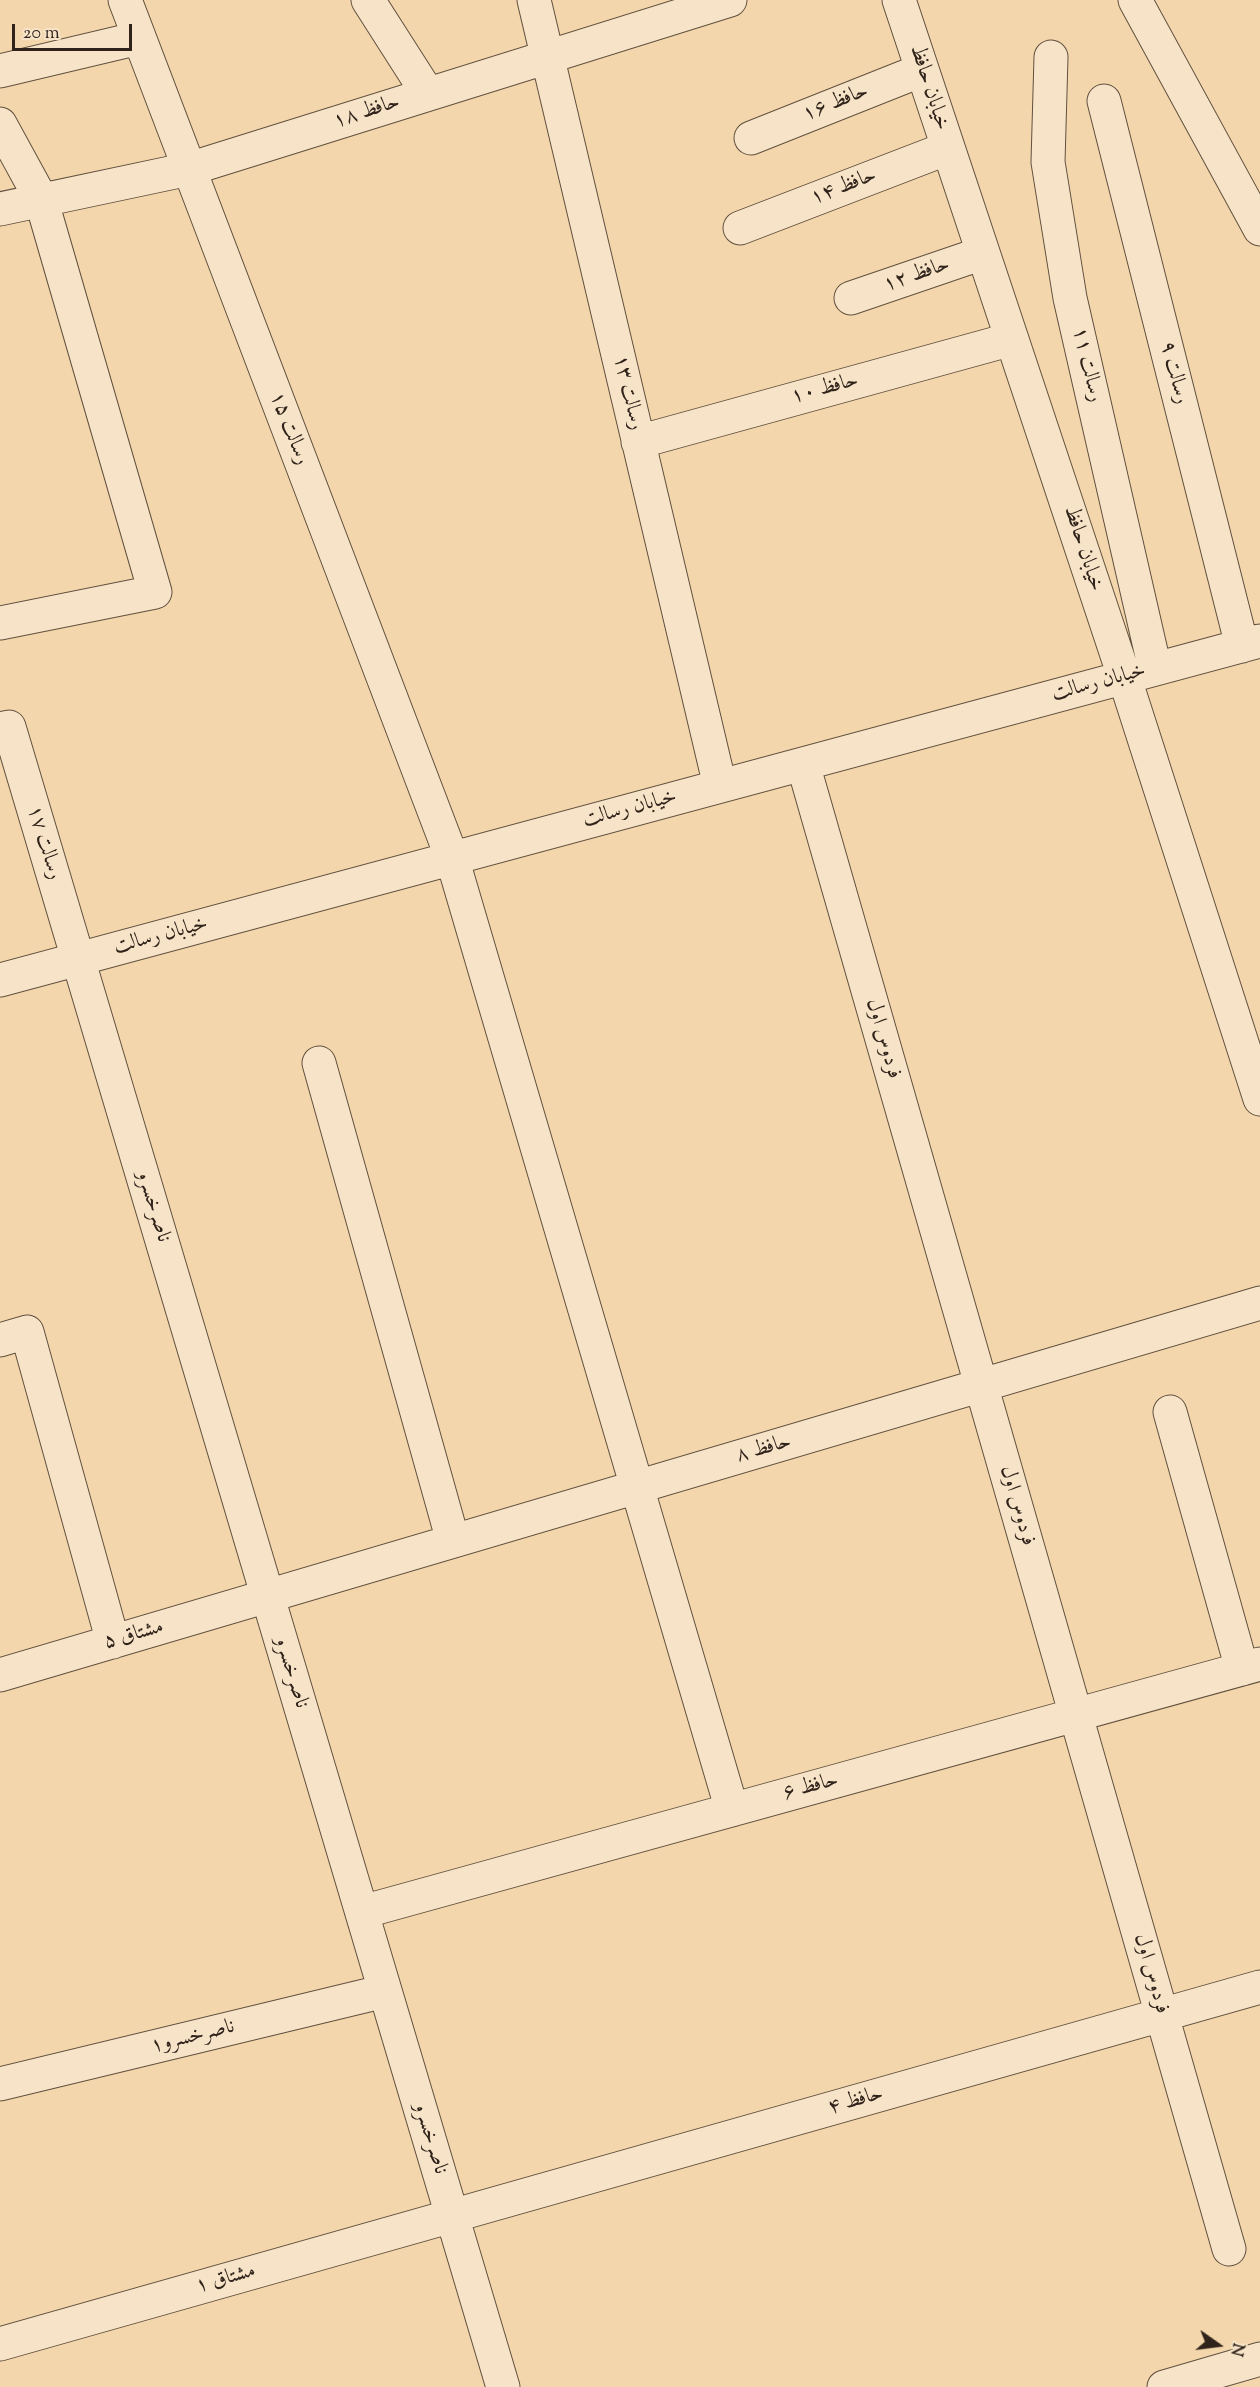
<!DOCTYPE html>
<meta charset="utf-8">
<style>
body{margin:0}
#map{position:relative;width:1260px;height:2387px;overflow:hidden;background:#f3d6ab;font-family:"Sorts Mill Goudy",serif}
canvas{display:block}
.north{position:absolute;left:1188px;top:2315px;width:60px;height:60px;-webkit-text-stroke:4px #f7e4c8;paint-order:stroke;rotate:104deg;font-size:16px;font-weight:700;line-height:24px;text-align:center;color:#30231b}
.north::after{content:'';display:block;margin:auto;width:21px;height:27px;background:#30231b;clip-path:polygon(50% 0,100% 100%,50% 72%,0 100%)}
.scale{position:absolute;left:12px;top:24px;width:120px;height:27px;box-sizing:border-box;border:3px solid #30231b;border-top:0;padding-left:8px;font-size:18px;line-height:21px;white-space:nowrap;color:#30231b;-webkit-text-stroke:4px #f7e4c8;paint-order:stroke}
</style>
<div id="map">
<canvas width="1260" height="2387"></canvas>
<div class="north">N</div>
<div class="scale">20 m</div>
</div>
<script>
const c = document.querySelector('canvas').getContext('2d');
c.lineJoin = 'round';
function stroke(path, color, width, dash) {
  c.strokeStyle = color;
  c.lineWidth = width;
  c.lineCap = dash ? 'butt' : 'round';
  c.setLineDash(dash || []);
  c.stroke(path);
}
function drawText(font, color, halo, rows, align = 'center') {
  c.font = font + ' "Sorts Mill Goudy",Amiri,serif';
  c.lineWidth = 6;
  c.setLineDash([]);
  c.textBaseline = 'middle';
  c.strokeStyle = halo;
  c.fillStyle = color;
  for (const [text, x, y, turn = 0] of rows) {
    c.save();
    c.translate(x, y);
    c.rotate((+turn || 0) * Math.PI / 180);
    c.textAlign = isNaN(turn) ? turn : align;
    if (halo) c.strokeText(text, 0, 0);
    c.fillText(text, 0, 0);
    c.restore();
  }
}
const minor = new Path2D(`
 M 125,0 L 452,858 L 732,1810
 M 368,0 L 428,94
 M 534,0 L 720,786
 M 899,0 L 1124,676 L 1260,1099
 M 1135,0 L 1260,229
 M 1051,57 L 1048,162 L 1070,298 L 1155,669
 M 0,71 L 139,38
 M 1104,101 L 1242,646
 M 0,124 L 41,199 L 155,592 L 0,623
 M 751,138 L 922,70
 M 0,209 L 189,169 L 730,0
 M 740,228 L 948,148
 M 851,298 L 983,253
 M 638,442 L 1012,339
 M 0,729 L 9,727 L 503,2387
 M 803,764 L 1229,2249
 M 0,980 L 1260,641
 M 319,1063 L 453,1541
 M 0,1340 L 27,1332 L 113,1642
 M 1170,1412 L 1242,1669
 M 0,1675 L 1260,1303
 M 362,1912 L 1260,1664
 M 0,2084 L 385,1991
 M 0,2344 L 1260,1987
 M 1164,2387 L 1260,2359`);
stroke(minor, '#61503f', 35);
stroke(minor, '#f7e4c8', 33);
drawText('21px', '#30231b', '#f7e4c8', [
 ["خیابان حافظ",928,88,72],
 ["حافظ ۱۶",836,104,-22],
 ["حافظ ۱۸",367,113,-18],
 ["حافظ ۱۴",844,188,-21],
 ["حافظ ۱۲",917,276,-19],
 ["رسالت ۱۱",1086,365,77],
 ["رسالت ۹",1173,373,76],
 ["حافظ ۱۰",825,390,-15],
 ["رسالت ۱۳",627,393,77],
 ["رسالت ۱۵",288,429,69],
 ["خیابان حافظ",1082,549,72],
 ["خیابان رسالت",1099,684,-15],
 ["خیابان رسالت",630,810,-15],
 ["رسالت ۱۷",43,843,73],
 ["خیابان رسالت",161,937,-15],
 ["فردوس اول",882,1039,74],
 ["ناصرخسرو",152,1207,73],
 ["حافظ ۸",764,1450,-16],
 ["فردوس اول",1016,1506,74],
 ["مشتاق ۵",134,1636,-16],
 ["ناصرخسرو",290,1673,73],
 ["حافظ ۶",811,1788,-15],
 ["فردوس اول",1150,1974,74],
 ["ناصرخسرو۱",193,2038,-14],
 ["حافظ ۴",856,2102,-16],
 ["ناصرخسرو",429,2139,73],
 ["مشتاق ۱",226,2280,-16]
]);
</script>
